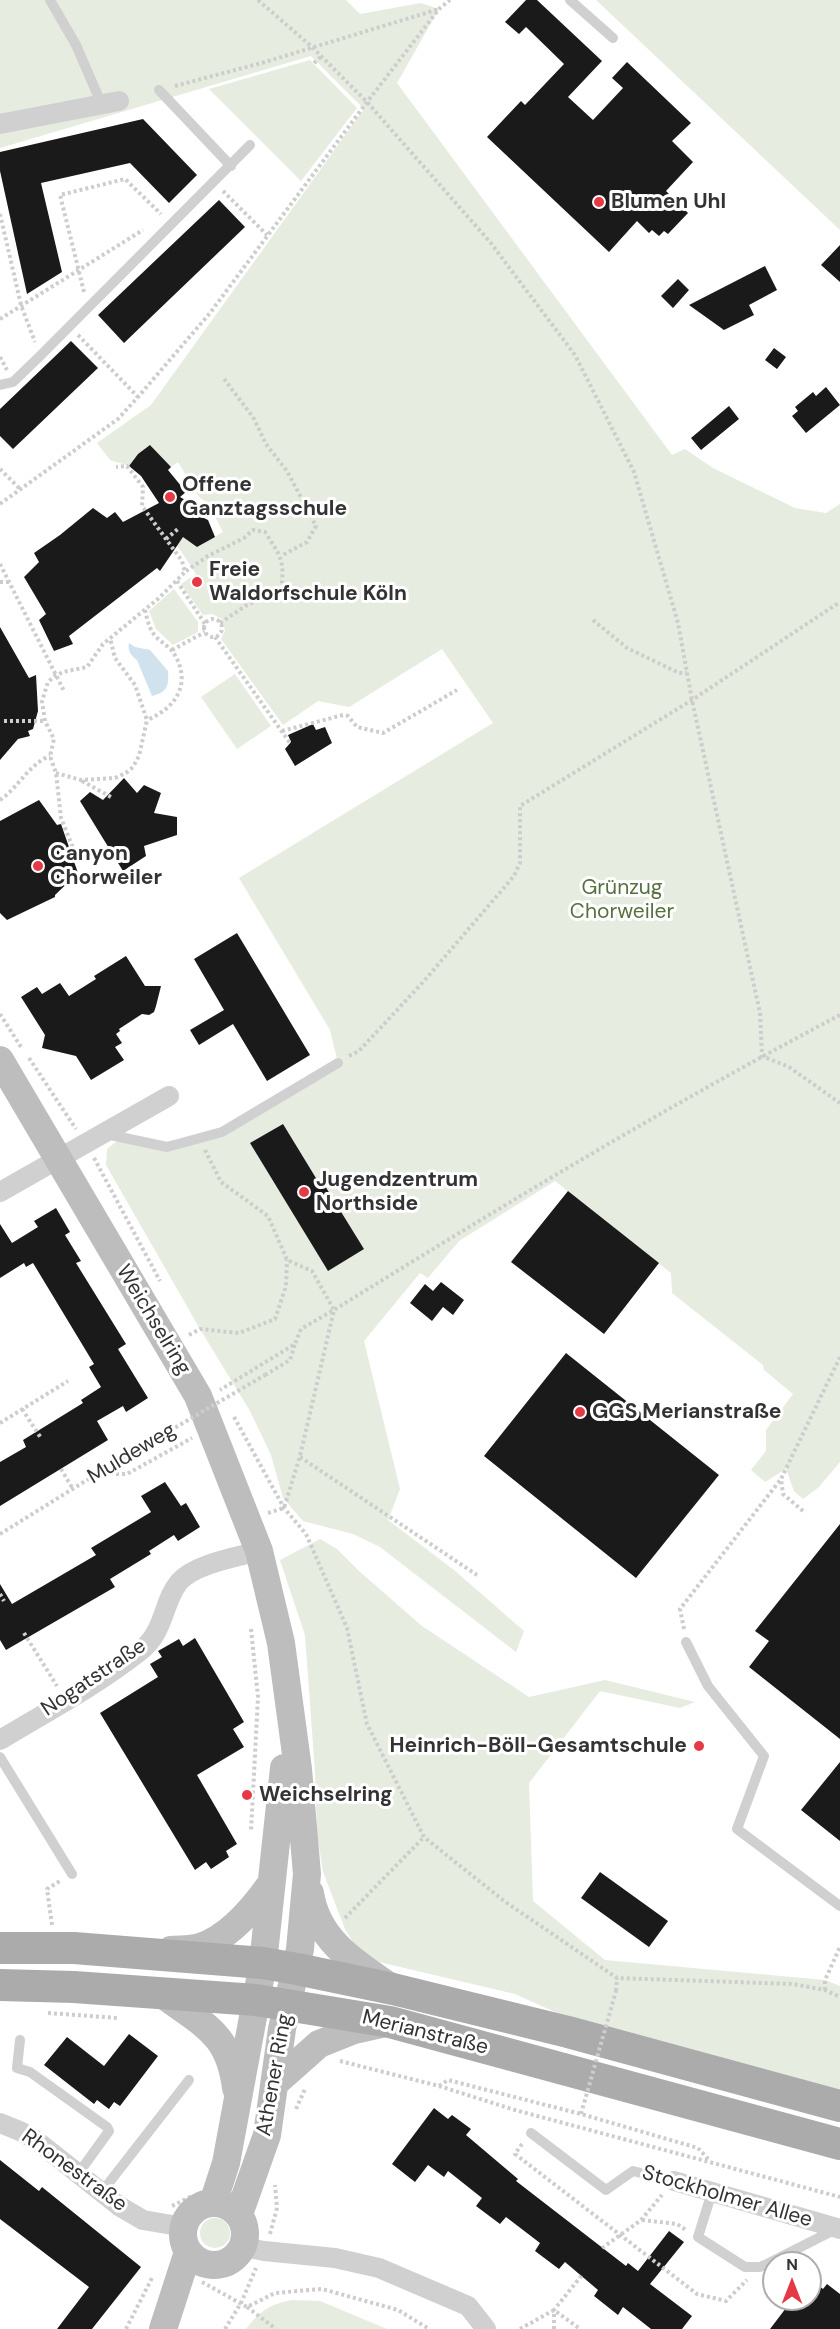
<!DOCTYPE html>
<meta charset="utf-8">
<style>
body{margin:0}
#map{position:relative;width:840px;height:2329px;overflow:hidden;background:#fff;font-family:"DM Sans",sans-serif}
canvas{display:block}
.north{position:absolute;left:762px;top:2251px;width:60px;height:60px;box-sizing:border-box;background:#fff;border:2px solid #adadad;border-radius:50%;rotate:0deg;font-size:16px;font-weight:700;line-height:24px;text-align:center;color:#333}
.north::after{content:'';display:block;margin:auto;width:21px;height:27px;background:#e63946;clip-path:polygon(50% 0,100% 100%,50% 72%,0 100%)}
</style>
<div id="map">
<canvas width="840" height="2329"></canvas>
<div class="north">N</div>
</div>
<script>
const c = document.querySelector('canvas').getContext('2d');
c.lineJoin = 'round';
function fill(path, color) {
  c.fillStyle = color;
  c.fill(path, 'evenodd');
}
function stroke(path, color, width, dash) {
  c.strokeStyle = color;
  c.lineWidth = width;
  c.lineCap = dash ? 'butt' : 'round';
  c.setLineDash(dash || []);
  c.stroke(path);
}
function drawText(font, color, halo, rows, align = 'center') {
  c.font = font + ' "DM Sans",sans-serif';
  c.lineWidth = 6;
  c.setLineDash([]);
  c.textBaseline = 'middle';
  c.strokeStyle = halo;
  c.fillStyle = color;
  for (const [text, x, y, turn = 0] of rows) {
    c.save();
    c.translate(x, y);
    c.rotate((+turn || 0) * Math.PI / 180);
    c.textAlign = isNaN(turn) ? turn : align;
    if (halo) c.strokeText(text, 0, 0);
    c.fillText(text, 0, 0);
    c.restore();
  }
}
fill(new Path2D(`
 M 0,0 L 346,0 L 360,14 L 421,3 L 439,9 L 397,83 L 672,455 L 685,449 L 713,468 L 795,508 L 826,513 L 840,504 L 840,1462 L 819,1487 L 803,1499 L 794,1491 L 786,1469 L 765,1482 L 751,1470 L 766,1451 L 766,1430 L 793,1394 L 764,1370 L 763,1365 L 672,1293 L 671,1273 L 555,1181 L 459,1241 L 428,1278 L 420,1273 L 364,1341 L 400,1489 L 388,1520 L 454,1570 L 524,1631 L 516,1652 L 380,1547 L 353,1534 L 303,1521 L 283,1498 L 271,1455 L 250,1411 L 200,1329 L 106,1165 L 107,1149 L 117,1141 L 167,1147 L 222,1132 L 338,1063 L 330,1030 L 239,878 L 493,723 L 442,649 L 349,707 L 318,701 L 283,725 L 221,639 L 225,631 L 222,619 L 212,614 L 203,615 L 181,584 L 196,574 L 173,539 L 179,531 L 197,547 L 223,532 L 208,503 L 200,498 L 178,462 L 171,467 L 157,454 L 151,445 L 138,454 L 129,466 L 110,460 L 97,443 L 151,405 L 364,109 L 311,56 L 0,148 ZM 282,1124 L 319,1183 L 322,1181 L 364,1249 L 251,1144 Z
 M 596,0 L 840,0 L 840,230 Z
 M 310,60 L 357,108 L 301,181 L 209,89 Z
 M 174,589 L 198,622 L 198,632 L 173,645 L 156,629 L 149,611 Z
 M 235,674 L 271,726 L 237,749 L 201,697 Z
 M 320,1539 L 337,1549 L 359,1571 L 422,1626 L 529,1697 L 605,1680 L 695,1702 L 680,1708 L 600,1691 L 529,1783 L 533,1901 L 605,1960 L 825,1980 L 840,1986 L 840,2095 L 568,2018 L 515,1994 L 379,1962 L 357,1949 L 345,1929 L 323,1872 L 317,1833 L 315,1772 L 305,1635 L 280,1560 Z
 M200 2233a15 15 0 1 1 30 0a15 15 0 1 1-30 0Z
 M 292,2300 L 320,2301 L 387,2329 L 246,2329 C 260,2311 270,2304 292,2300 Z`), '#e6ecdf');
fill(new Path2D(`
 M 129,643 L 135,647 L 150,650 L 168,671 C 169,687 167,692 152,696 L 137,660 C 132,657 127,650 129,643 Z`), '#cfe2ee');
fill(new Path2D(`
 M 526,0 L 537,0 L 602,61 L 568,97 L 593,120 L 623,88 L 612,78 L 627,62 L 691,123 L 672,141 L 693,162 L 666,191 L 688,213 L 668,234 L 664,231 L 659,236 L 652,230 L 649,233 L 637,221 L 609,252 L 487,137 L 521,101 L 525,105 L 564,64 L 526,27 L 519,34 L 505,22 Z
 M 143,119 L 197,175 L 169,203 L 130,163 L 41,183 L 62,272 L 27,294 L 0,171 L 0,152 Z
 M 219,200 L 245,227 L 124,343 L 98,315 Z
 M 840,245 L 840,282 L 821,265 Z
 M 765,266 L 777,290 L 749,305 L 754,315 L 724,330 L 689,305 Z
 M 678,279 L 689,290 L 673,308 L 661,296 Z
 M 71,341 L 98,368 L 13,449 L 0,436 L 0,409 Z
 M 774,348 L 786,357 L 777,369 L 765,360 Z
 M 826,387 L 840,405 L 806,433 L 792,416 L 798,411 L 795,407 L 813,392 L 816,396 Z
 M 729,406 L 739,419 L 701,450 L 691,438 Z
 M 150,445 L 171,467 L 168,470 L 186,492 L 180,497 L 199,508 L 202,517 L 208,520 L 215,537 L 197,547 L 183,537 L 160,571 L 157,568 L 69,636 L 73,644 L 54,651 L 39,620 L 46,614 L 24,577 L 39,562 L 34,553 L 60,535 L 93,508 L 107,518 L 115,512 L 123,522 L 159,503 L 141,476 L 129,466 L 138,454 Z
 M 0,627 L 29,678 L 36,675 L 38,711 L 33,729 L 28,731 L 30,736 L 18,739 L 0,760 Z
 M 313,724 L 316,730 L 325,727 L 332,743 L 295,766 L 285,749 L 291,742 L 288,735 Z
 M 124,778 L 137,793 L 144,785 L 161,793 L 154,813 L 177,817 L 177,835 L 144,846 L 146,856 L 123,871 L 80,801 L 90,792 L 103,800 Z
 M 39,800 L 57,825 L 61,824 L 78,873 L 55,895 L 55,897 L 7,920 L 0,913 L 0,821 Z
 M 237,933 L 310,1055 L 267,1081 L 233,1024 L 199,1045 L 190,1030 L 224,1010 L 194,959 Z
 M 126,956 L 145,986 L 161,986 L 156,1006 L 154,1012 L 149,1015 L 142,1014 L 119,1029 L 120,1031 L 116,1034 L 122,1043 L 115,1047 L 124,1060 L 91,1080 L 76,1056 L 42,1048 L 45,1035 L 21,997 L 37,987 L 42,994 L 60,983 L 69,996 L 96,979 L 94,976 Z
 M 283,1124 L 319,1183 L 322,1181 L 364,1249 L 328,1271 L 250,1143 Z
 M 568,1191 L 659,1263 L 604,1334 L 511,1262 Z
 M 56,1208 L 70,1232 L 65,1235 L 81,1261 L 76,1263 L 126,1344 L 118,1349 L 148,1398 L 126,1412 L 123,1406 L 97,1421 L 108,1440 L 0,1506 L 0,1462 L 26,1447 L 23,1440 L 83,1403 L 81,1400 L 101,1387 L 89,1367 L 94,1364 L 33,1263 L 26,1267 L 24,1263 L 0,1278 L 0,1224 L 12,1243 L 38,1227 L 34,1221 Z
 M 441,1282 L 464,1300 L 453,1315 L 443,1307 L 432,1321 L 410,1303 L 425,1284 L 433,1291 Z
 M 566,1353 L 719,1475 L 636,1578 L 484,1456 Z
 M 165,1482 L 181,1506 L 186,1503 L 200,1527 L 178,1541 L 174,1535 L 149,1551 L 151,1554 L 110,1579 L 115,1587 L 6,1650 L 0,1640 L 0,1584 L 12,1604 L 96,1555 L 91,1548 L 151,1512 L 141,1496 Z
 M 840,1524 L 840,1739 L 749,1667 L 769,1641 L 755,1631 Z
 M 195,1638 L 244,1722 L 233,1729 L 244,1747 L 197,1775 L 237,1844 L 226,1851 L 229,1857 L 211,1869 L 206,1862 L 195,1870 L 100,1713 L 158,1677 L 150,1664 L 162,1657 L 158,1651 L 179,1639 L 183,1646 Z
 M 840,1762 L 840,1841 L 801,1810 Z
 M 600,1872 L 668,1921 L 649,1947 L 581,1898 Z
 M 129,2034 L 158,2056 L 120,2106 L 114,2102 L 109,2109 L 97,2100 L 94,2104 L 44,2065 L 67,2037 L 104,2066 Z
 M 434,2108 L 448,2119 L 452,2115 L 471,2129 L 466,2135 L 518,2179 L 516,2181 L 626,2266 L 628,2263 L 638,2271 L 669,2231 L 684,2242 L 650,2284 L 692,2316 L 682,2329 L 651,2329 L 623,2307 L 618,2315 L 594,2296 L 598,2290 L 565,2262 L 559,2269 L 535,2251 L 540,2243 L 506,2217 L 500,2224 L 476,2206 L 482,2198 L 448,2171 L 444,2177 L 428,2165 L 415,2182 L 392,2164 Z
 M 0,2160 L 39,2191 L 42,2187 L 141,2267 L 92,2329 L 57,2329 L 89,2287 L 0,2219 Z
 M 810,2279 L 823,2289 L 827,2284 L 840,2294 L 840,2329 L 770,2329 L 786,2308 L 788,2309 L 796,2299 L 810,2299 Z`), '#1a1a1a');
stroke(new Path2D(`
 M 258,0 L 312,47 L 367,102 L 490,242 L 575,355 L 634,472 L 678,623 L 692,700 L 760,1013 L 762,1056 L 789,1067 L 840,1103
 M 314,63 L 322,56
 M 175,86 L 265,62 L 439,9
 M 223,191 L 267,235
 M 0,214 L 21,305 L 35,342
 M 84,292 L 60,195 L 125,179 L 161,214
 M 0,319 L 143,230
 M 78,335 L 138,397
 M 0,357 L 7,370
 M 224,379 L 253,417 L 266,444 L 287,471 L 316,526 L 307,542 L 281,556
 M 0,469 L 21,490
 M 0,504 L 118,419 L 138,397 L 210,313 L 367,102 L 439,9 L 450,0
 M 166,539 L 178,529
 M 0,564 L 64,691
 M 186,571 L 208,556 L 244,538 L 253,530 L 265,532 C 281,557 285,560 281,591
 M 177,581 L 205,624
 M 0,582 L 9,582
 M 145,610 C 147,619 149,628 155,636 C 161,642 168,646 173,652 C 193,683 176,708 147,720
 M204 628a9 9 0 1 1 18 0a9 9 0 1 1-18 0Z
 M 593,620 L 627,648 L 679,673 L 687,673
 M 220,623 L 247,605 L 281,591 L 312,598
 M 215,637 L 290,743
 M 172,650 L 205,632
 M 4,721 L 45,721
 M 282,731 L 343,715 L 348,716 L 357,727 L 383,733 L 457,690
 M 56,773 L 81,780 L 115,778 L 126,773 L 133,767 L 139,756 L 147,720 L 135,685 L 115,658 L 110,638
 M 82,781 L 111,797
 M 0,800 C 18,788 29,764 50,756
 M 77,858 L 61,818 L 56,773 L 50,756 L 54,739 L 45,721 L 42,701 L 48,682 L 55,676 L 63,672 L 87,667 L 103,644 L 159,598 L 185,572 L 182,561 L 142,506 L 143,487 L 127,466 L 116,467
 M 0,1014 L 21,1047
 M 349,1056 L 359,1051 L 424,981 L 514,876 L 520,863 L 520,806 L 692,700 L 840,602
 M 29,1058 L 76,1129
 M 205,1150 L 221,1182 L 268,1216 L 287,1260 L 312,1271 L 334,1310 L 301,1329 L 295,1344 L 220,1390
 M 94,1158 L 160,1281
 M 189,1335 L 200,1329 L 239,1333 L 275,1319 L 286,1286 L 287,1260
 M 265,1375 L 290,1360 L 295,1344
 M 22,1409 L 41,1438
 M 234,1417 L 284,1508 L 306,1534 L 347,1628 L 367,1724 L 424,1837 L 504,1901 L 617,1978 L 793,1984 L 825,1990 L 840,1997
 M 0,1423 L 68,1381
 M 300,1457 L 477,1575
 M 61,1469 L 73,1489
 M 98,1474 L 127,1474 L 192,1438
 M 803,1511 L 783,1494 L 781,1479 L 840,1357
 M 268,1513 L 284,1508 L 300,1456 L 334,1310 C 500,1207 667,1106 840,1015
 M 0,1534 L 108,1467
 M 0,1594 L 4,1601
 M 251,1629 L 258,1697 L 251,1831
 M 684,1629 L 680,1609 L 781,1479
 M 24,1633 L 57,1686
 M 345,1918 L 424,1837
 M 52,1925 L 47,1889 L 60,1881
 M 825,1990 L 825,1980 L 840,1947
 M 616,1991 L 617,1978
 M 48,2013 L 118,2018
 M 340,2061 L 439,2086 L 515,2110 L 840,2197
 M 439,2086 L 448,2080 L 581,2114 L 698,2148 L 709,2160
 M 296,2109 L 305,2089
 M 522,2144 L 515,2154 L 697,2294 L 726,2301 L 747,2280
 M 172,2206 L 192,2196
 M 642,2220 L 677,2224 L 686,2230
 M 270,2234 L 277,2208 L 275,2185
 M 602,2248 L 641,2220 L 662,2195
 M 202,2282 L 247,2307 L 275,2293 L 322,2289 L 398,2310 L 429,2329
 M 247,2307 L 276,2329
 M 126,2329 L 153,2276
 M 225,2329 L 241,2303 L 256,2268
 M 520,2329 L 554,2310 L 580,2329
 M 554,2329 L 554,2310 L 582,2275`), '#cdcdcd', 4, [3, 3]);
stroke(new Path2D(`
 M 50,0 L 76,45 L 102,105
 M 570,0 L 613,38
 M 159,90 L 231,166
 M 0,385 L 13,382 L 40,356 L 250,145
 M 106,1134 L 167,1147 L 222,1132 L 338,1063
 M 686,1642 L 708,1686 L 764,1756 L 737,1829 L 840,1906
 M 0,1757 L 72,1874
 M 20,2040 L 17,2068 L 30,2072 L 107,2127 L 109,2131 L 78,2174
 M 531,2133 L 606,2190 L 633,2171 L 674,2181
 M 712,2192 L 698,2237 L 745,2267 L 760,2267 L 769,2263 L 836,2229
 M 101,2193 L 189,2080`), '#d0d0d0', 10);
stroke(new Path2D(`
 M 0,124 L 119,101
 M 0,1192 L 169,1096
 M 0,1740 C 46,1712 96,1686 139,1652 C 166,1631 162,1603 179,1582 C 194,1564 237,1557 259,1551
 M 0,2123 L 22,2132 L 37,2141 L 119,2206 L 143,2220 L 184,2227
 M 674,2181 L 840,2229
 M 244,2247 L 264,2251 L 335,2258 L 379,2268 L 468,2306 L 486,2329`), '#d0d0d0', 20);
stroke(new Path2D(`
 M 0,1060 L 198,1396 L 259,1551 L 281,1643 L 298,1769 L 307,1874 L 300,1949 L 282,2029 L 267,2135 L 239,2214
 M 310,1893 C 317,1940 355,1963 392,1988
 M 171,1950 C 180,1949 191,1950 200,1947 C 228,1938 253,1909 270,1885
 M 161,1993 C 202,2025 229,2031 236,2088
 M 275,2083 L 319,2044 L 354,2030 L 390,2022
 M183 2234a31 31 0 1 1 62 0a31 31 0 1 1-62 0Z
 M 213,2203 L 226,2163 L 263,1963 L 284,1768
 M 163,2329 L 188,2252`), '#bdbdbd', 28);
stroke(new Path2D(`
 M 0,1948 L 74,1948 L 263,1963 L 297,1969 L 393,1989 L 568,2032 L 840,2106
 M 0,1985 L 74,1987 L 256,2000 L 390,2022 L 840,2144`), '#ababab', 32);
stroke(new Path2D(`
 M 108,1467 L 265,1375
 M 581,2114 L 616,1991`), '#cdcdcd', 4, [3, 3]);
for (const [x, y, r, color] of [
 [599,202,6,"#e63946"],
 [170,497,6,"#e63946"],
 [197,582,6,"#e63946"],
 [38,866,6,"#e63946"],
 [304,1192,6,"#e63946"],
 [580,1412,6,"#e63946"],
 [699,1746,6,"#e63946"],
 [247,1795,6,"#e63946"]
]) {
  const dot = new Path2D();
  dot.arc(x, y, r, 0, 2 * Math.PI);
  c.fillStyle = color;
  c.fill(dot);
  stroke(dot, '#fff', 2);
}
drawText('bold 21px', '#333', '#fff', [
 ["Blumen Uhl",611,202],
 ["Offene",182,485],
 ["Ganztagsschule",182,509],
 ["Freie",209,570],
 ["Waldorfschule Köln",209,594],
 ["Canyon",50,854],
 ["Chorweiler",50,878],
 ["Jugendzentrum",316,1180],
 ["Northside",316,1204],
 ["GGS Merianstraße",592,1412],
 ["Heinrich-Böll-Gesamtschule",687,1746,"right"],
 ["Weichselring",259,1795]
], 'left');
drawText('21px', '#56703f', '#fff', [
 ["Grünzug",622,888],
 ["Chorweiler",622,912]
]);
drawText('21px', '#333', '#fff', [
 ["Weichselring",153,1320,59],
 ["Muldeweg",132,1454,-31],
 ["Nogatstraße",94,1678,-34],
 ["Merianstraße",425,2033,14],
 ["Athener Ring",275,2075,-80],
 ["Rhonestraße",74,2171,36],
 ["Stockholmer Allee",727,2197,16]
]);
</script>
